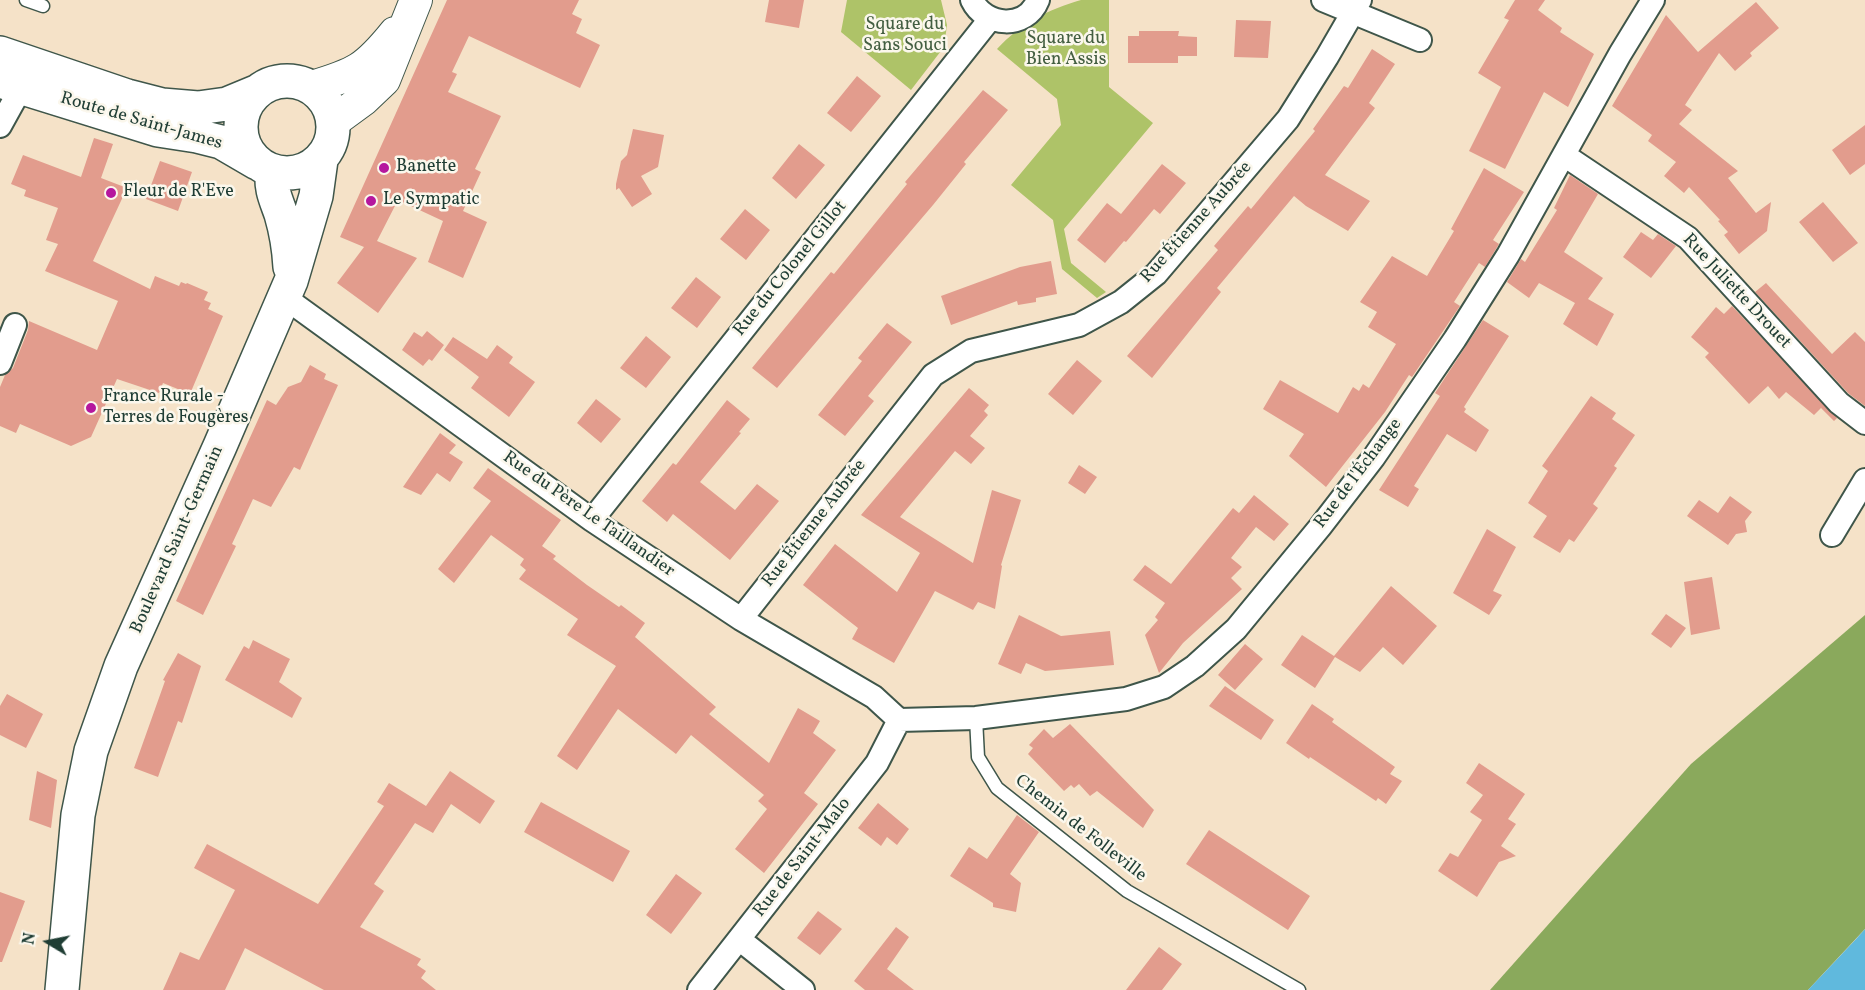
<!DOCTYPE html>
<meta charset="utf-8">
<style>
body{margin:0}
#map{position:relative;width:1865px;height:990px;overflow:hidden;background:#f5e2c8;font-family:Vollkorn,serif}
canvas{display:block}
.north{position:absolute;left:18px;top:912px;width:60px;height:60px;-webkit-text-stroke:4px #fbf7ec;paint-order:stroke;rotate:280deg;font-size:16px;font-weight:700;line-height:24px;text-align:center;color:#1f3d34}
.north::after{content:'';display:block;margin:auto;width:21px;height:27px;background:#1f3d34;clip-path:polygon(50% 0,100% 100%,50% 72%,0 100%)}
</style>
<div id="map">
<canvas width="1865" height="990"></canvas>
<div class="north">N</div>
</div>
<script>
const c = document.querySelector('canvas').getContext('2d');
c.lineJoin = 'round';
function fill(path, color) {
  c.fillStyle = color;
  c.fill(path, 'evenodd');
}
function stroke(path, color, width, dash) {
  c.strokeStyle = color;
  c.lineWidth = width;
  c.lineCap = dash ? 'butt' : 'round';
  c.setLineDash(dash || []);
  c.stroke(path);
}
function drawText(font, color, halo, rows, align = 'center') {
  c.font = font + ' Vollkorn,serif';
  c.lineWidth = 5;
  c.setLineDash([]);
  c.textBaseline = 'middle';
  c.strokeStyle = halo;
  c.fillStyle = color;
  for (const [text, x, y, turn = 0] of rows) {
    c.save();
    c.translate(x, y);
    c.rotate((+turn || 0) * Math.PI / 180);
    c.textAlign = isNaN(turn) ? turn : align;
    if (halo) c.strokeText(text, 0, 0);
    c.fillText(text, 0, 0);
    c.restore();
  }
}
fill(new Path2D(`
 M 847,0 L 941,0 L 947,25 L 944,47 L 911,90 L 841,32 Z
 M 1081,0 L 1109,0 L 1109,87 L 1153,123 L 1064,229 L 1071,263 L 1106,292 L 1097,298 L 1062,269 L 1053,220 L 1011,185 L 1061,125 L 1057,99 L 997,49 C 1020,24 1049,9 1081,0 Z`), '#aec368');
fill(new Path2D(`
 M 1865,615 L 1865,929 L 1808,990 L 1490,990 L 1691,764 Z`), '#8aa95c');
fill(new Path2D(`
 M 1865,929 L 1865,990 L 1808,990 L 1857,938 Z`), '#60b9dd');
fill(new Path2D(`
 M 447,0 L 579,0 L 572,14 L 582,19 L 576,33 L 600,45 L 580,88 L 469,36 L 452,72 L 457,74 L 448,92 L 501,116 L 475,169 L 481,172 L 463,211 L 487,222 L 463,278 L 428,262 L 443,221 L 398,200 L 377,241 L 417,258 L 378,313 L 337,283 L 364,247 L 340,237 Z
 M 769,0 L 804,0 L 799,28 L 765,22 Z
 M 1515,0 L 1545,0 L 1538,10 L 1562,28 L 1560,32 L 1594,54 L 1568,107 L 1544,92 L 1505,169 L 1469,151 L 1501,87 L 1478,73 L 1509,20 L 1504,18 Z
 M 1756,2 L 1779,28 L 1750,53 L 1752,56 L 1735,71 L 1719,53 L 1685,105 L 1692,110 L 1679,124 L 1738,171 L 1728,178 L 1756,213 L 1771,202 L 1767,231 L 1739,254 L 1724,235 L 1728,232 L 1718,221 L 1720,220 L 1689,187 L 1684,193 L 1664,176 L 1676,162 L 1648,141 L 1652,135 L 1612,106 L 1666,15 L 1698,52 Z
 M 1236,20 L 1271,21 L 1268,58 L 1234,57 Z
 M 1139,31 L 1179,31 L 1178,36 L 1197,37 L 1197,56 L 1178,56 L 1178,63 L 1128,63 L 1128,36 L 1139,36 Z
 M 1372,49 L 1395,64 L 1369,103 L 1375,108 L 1325,175 L 1370,201 L 1348,231 L 1306,206 L 1294,196 L 1217,288 L 1221,292 L 1152,378 L 1127,356 L 1218,250 L 1214,246 L 1248,206 L 1251,209 L 1315,131 L 1313,129 L 1344,86 L 1348,88 Z
 M 857,76 L 881,96 L 851,132 L 827,113 Z
 M 983,90 L 1008,110 L 964,162 L 966,164 L 933,205 L 777,388 L 752,368 L 831,272 L 834,274 L 907,184 L 905,182 Z
 M 1865,125 L 1865,164 L 1850,175 L 1832,150 Z
 M 633,129 L 664,135 L 658,167 L 641,176 L 652,194 L 632,207 L 619,188 L 616,190 L 616,184 L 621,161 L 627,155 Z
 M 94,138 L 113,144 L 101,178 L 127,188 L 93,261 L 150,289 L 155,276 L 179,286 L 181,282 L 186,284 L 187,283 L 208,292 L 204,300 L 211,303 L 208,309 L 223,316 L 190,394 L 163,383 L 159,393 L 117,379 L 91,437 L 71,446 L 20,424 L 16,433 L 0,426 L 0,387 L 5,375 L 13,368 L 28,330 L 29,321 L 97,350 L 118,301 L 45,271 L 58,244 L 46,240 L 58,208 L 24,196 L 26,190 L 11,184 L 23,155 L 81,177 Z
 M 799,144 L 825,165 L 796,199 L 772,178 Z
 M 160,161 L 192,172 L 178,211 L 146,199 Z
 M 1162,164 L 1186,183 L 1160,214 L 1154,209 L 1126,242 L 1124,241 L 1105,263 L 1077,240 L 1107,203 L 1121,214 Z
 M 1484,168 L 1524,192 L 1493,240 L 1499,244 L 1485,267 L 1479,263 L 1454,302 L 1460,306 L 1412,377 L 1409,375 L 1385,412 L 1326,487 L 1289,456 L 1304,434 L 1263,409 L 1280,380 L 1338,413 L 1353,387 L 1359,391 L 1363,384 L 1369,388 L 1396,344 L 1368,327 L 1377,312 L 1360,302 L 1392,256 L 1427,276 L 1454,231 L 1451,229 Z
 M 1570,175 L 1598,194 L 1564,252 L 1603,278 L 1588,299 L 1614,314 L 1597,346 L 1563,324 L 1575,303 L 1539,283 L 1529,298 L 1507,282 L 1521,259 L 1525,262 L 1557,210 L 1554,208 Z
 M 1823,202 L 1858,243 L 1833,262 L 1799,222 Z
 M 745,209 L 770,230 L 746,260 L 720,239 Z
 M 1641,232 L 1653,240 L 1658,234 L 1676,246 L 1651,278 L 1623,257 Z
 M 1051,261 L 1057,294 L 1036,298 L 1036,302 L 1018,305 L 1017,301 L 951,325 L 941,296 L 1020,267 Z
 M 696,277 L 721,297 L 697,328 L 671,308 Z
 M 1766,283 L 1832,354 L 1855,332 L 1865,342 L 1865,406 L 1848,393 L 1755,292 Z
 M 1732,306 L 1837,418 L 1834,421 L 1821,408 L 1814,415 L 1786,392 L 1779,399 L 1768,386 L 1749,404 L 1705,357 L 1709,353 L 1691,337 L 1716,307 L 1724,314 Z
 M 1483,320 L 1509,336 L 1464,407 L 1466,409 L 1464,412 L 1489,430 L 1476,452 L 1447,434 L 1414,486 L 1419,489 L 1408,507 L 1379,490 L 1440,396 L 1435,393 Z
 M 887,323 L 912,342 L 868,396 L 874,401 L 845,436 L 818,415 L 862,361 L 858,358 Z
 M 427,331 L 444,345 L 432,361 L 429,359 L 423,366 L 402,350 L 414,332 L 422,337 Z
 M 646,336 L 671,357 L 646,388 L 620,368 Z
 M 453,337 L 487,359 L 497,345 L 513,357 L 509,363 L 535,382 L 509,417 L 471,388 L 479,377 L 444,350 Z
 M 1077,360 L 1102,381 L 1073,415 L 1048,394 Z
 M 310,365 L 326,374 L 324,379 L 338,385 L 300,470 L 294,467 L 271,507 L 253,499 L 232,544 L 236,546 L 203,615 L 176,601 L 267,400 L 276,405 L 288,387 L 301,382 Z
 M 969,388 L 989,405 L 984,411 L 988,415 L 970,436 L 985,448 L 971,464 L 955,451 L 900,517 L 973,563 L 992,490 L 1021,500 L 1001,565 L 1002,566 L 995,609 L 978,602 L 973,610 L 935,591 L 894,663 L 852,639 L 858,628 L 803,585 L 835,544 L 897,592 L 920,553 L 861,515 Z
 M 1591,396 L 1616,413 L 1612,419 L 1635,435 L 1614,466 L 1617,468 L 1593,504 L 1598,508 L 1574,542 L 1569,539 L 1560,553 L 1533,537 L 1547,516 L 1528,503 L 1548,471 L 1542,466 Z
 M 596,399 L 621,419 L 601,443 L 577,423 Z
 M 727,400 L 750,419 L 739,432 L 741,433 L 700,482 L 735,510 L 757,484 L 779,501 L 730,560 L 673,514 L 667,522 L 642,501 L 673,463 L 676,465 Z
 M 440,433 L 456,445 L 449,453 L 463,462 L 450,482 L 437,473 L 421,495 L 403,487 Z
 M 1079,465 L 1097,477 L 1085,494 L 1068,483 Z
 M 488,468 L 561,520 L 542,546 L 556,556 L 553,559 L 587,585 L 619,607 L 621,605 L 645,623 L 635,637 L 716,707 L 709,714 L 769,763 L 798,708 L 820,721 L 813,733 L 836,750 L 804,793 L 818,804 L 764,873 L 735,849 L 767,809 L 758,801 L 764,795 L 691,735 L 676,754 L 618,709 L 577,770 L 557,756 L 616,666 L 567,635 L 578,619 L 519,579 L 526,570 L 520,565 L 524,559 L 491,535 L 454,583 L 438,569 L 491,501 L 473,488 Z
 M 1254,495 L 1289,524 L 1274,541 L 1256,527 L 1231,558 L 1242,567 L 1231,578 L 1242,589 L 1183,643 L 1159,673 L 1145,635 L 1158,620 L 1155,617 L 1165,603 L 1133,580 L 1145,565 L 1171,584 L 1233,508 L 1239,513 Z
 M 1730,496 L 1752,512 L 1745,521 L 1747,532 L 1736,534 L 1728,545 L 1687,516 L 1699,500 L 1718,513 Z
 M 1487,529 L 1516,547 L 1493,591 L 1502,595 L 1489,615 L 1453,593 Z
 M 1712,577 L 1720,629 L 1691,635 L 1684,582 Z
 M 1391,586 L 1437,626 L 1403,665 L 1383,647 L 1360,672 L 1335,657 L 1315,688 L 1281,665 L 1302,635 L 1334,656 Z
 M 1666,614 L 1686,628 L 1671,648 L 1651,634 Z
 M 1019,615 L 1061,636 L 1110,631 L 1114,665 L 1045,671 L 1026,663 L 1021,674 L 998,664 Z
 M 253,640 L 290,659 L 279,682 L 302,698 L 292,718 L 225,680 L 244,646 L 249,649 Z
 M 1245,644 L 1263,659 L 1235,690 L 1218,675 Z
 M 178,653 L 201,666 L 182,723 L 178,721 L 158,777 L 134,768 L 165,681 L 163,680 Z
 M 1225,686 L 1274,720 L 1261,740 L 1209,706 Z
 M 7,694 L 43,714 L 26,748 L 0,735 L 0,706 Z
 M 1312,704 L 1334,719 L 1332,722 L 1395,767 L 1390,774 L 1402,781 L 1386,804 L 1378,798 L 1376,801 L 1310,757 L 1309,759 L 1286,743 Z
 M 1070,724 L 1154,810 L 1143,828 L 1097,791 L 1090,796 L 1079,784 L 1074,788 L 1071,785 L 1064,791 L 1028,754 L 1033,748 L 1029,745 L 1044,729 L 1053,738 Z
 M 1479,763 L 1525,794 L 1508,819 L 1516,824 L 1501,846 L 1516,856 L 1499,862 L 1477,897 L 1438,871 L 1450,853 L 1458,857 L 1482,820 L 1470,812 L 1483,795 L 1466,783 Z
 M 37,771 L 57,780 L 51,828 L 29,820 Z
 M 450,771 L 495,801 L 480,824 L 451,804 L 433,833 L 415,823 L 374,884 L 384,891 L 360,927 L 421,959 L 417,965 L 426,971 L 421,978 L 436,990 L 324,990 L 245,948 L 225,990 L 163,990 L 180,952 L 199,960 L 235,890 L 194,868 L 207,844 L 318,904 L 384,806 L 377,802 L 389,783 L 426,806 Z
 M 541,802 L 630,851 L 613,882 L 524,832 Z
 M 878,803 L 909,829 L 897,845 L 887,837 L 881,846 L 858,828 Z
 M 1017,815 L 1039,832 L 1010,874 L 1021,883 L 1016,912 L 993,907 L 993,903 L 950,876 L 969,847 L 987,859 Z
 M 1209,830 L 1310,896 L 1288,930 L 1186,864 Z
 M 676,874 L 702,893 L 671,934 L 646,915 Z
 M 0,892 L 25,901 L 2,962 L 0,962 Z
 M 818,911 L 842,929 L 820,955 L 797,938 Z
 M 896,927 L 909,937 L 887,969 L 914,990 L 865,990 L 854,981 Z
 M 1159,947 L 1182,964 L 1162,990 L 1126,990 Z`), '#e29c8d');
const lane = new Path2D(`
 M 26,0 L 43,6
 M 976,718 L 978,757 L 997,788 L 1127,891 L 1299,990`);
const street = new Path2D(`
 M 972,0 C 985,27 1026,30 1038,0
 M 1323,0 L 1420,40
 M 0,126 L 21,88
 M 1564,155 L 1688,238 L 1839,403 L 1865,423
 M 284,297 L 592,520 L 741,619 L 874,697 L 899,720
 M 0,363 L 15,325
 M 592,520 L 990,19
 M 1832,535 L 1865,480
 M 741,619 L 933,375 L 971,351 L 1079,325 L 1121,302 L 1156,274 L 1288,119 L 1327,57 L 1360,0
 M 899,720 L 976,718 L 1126,699 L 1164,687 L 1195,666 L 1236,629 L 1320,527 L 1374,457 L 1455,339 L 1508,255 L 1620,54 L 1653,0
 M 739,939 L 803,990
 M 699,990 L 877,763 L 899,720`);
const secondary = new Path2D(`
 M 312,87 C 356,74 366,69 395,33
 M 334,121 L 364,99 L 384,80 L 416,0`);
const primary = new Path2D(`
 M 0,53 L 127,96 L 162,105 L 198,108 L 227,104 L 256,92
 M241 127a46 46 0 1 1 92 0a46 46 0 1 1-92 0Z
 M 0,81 L 158,130 L 197,136 L 221,142 L 257,163
 M 272,172 C 271,190 275,197 281,214 C 286,231 289,249 290,267
 M 62,990 L 78,815 L 91,751 L 121,666 L 220,446 L 291,281 L 316,196 L 321,160`);
stroke(lane, '#3f564a', 15);
stroke(street, '#3f564a', 26);
stroke(secondary, '#3f564a', 34);
stroke(primary, '#3f564a', 36);
stroke(lane, '#fff', 12);
stroke(street, '#fff', 22);
stroke(secondary, '#fff', 32);
stroke(primary, '#fff', 33);
for (const [x, y, r, color] of [
 [384,168,6,"#b5179e"],
 [111,193,6,"#b5179e"],
 [371,201,6,"#b5179e"],
 [91,408,6,"#b5179e"]
]) {
  const dot = new Path2D();
  dot.arc(x, y, r, 0, 2 * Math.PI);
  c.fillStyle = color;
  c.fill(dot);
  stroke(dot, '#fbf7ec', 2);
}
drawText('18px', '#435e41', '#fbf7ec', [
 ["Square du",905,26],
 ["Sans Souci",905,47],
 ["Square du",1066,40],
 ["Bien Assis",1066,61]
]);
drawText('18px', '#1f3d34', '#fbf7ec', [
 ["Route de Saint-James",141,122,16],
 ["Rue Étienne Aubrée",1197,223,-48],
 ["Rue du Colonel Gillot",791,269,-51],
 ["Rue Juliette Drouet",1736,292,47],
 ["Rue de l'Échange",1359,474,-53],
 ["Rue du Père Le Taillandier",588,515,35],
 ["Rue Étienne Aubrée",815,524,-52],
 ["Boulevard Saint-Germain",178,540,-66],
 ["Chemin de Folleville",1080,829,38],
 ["Rue de Saint-Malo",803,858,-52]
]);
drawText('18px', '#1f3d34', '#fbf7ec', [
 ["Banette",396,168],
 ["Fleur de R'Eve",123,193],
 ["Le Sympatic",383,201],
 ["France Rurale -",103,398],
 ["Terres de Fougères",103,419]
], 'left');
</script>
